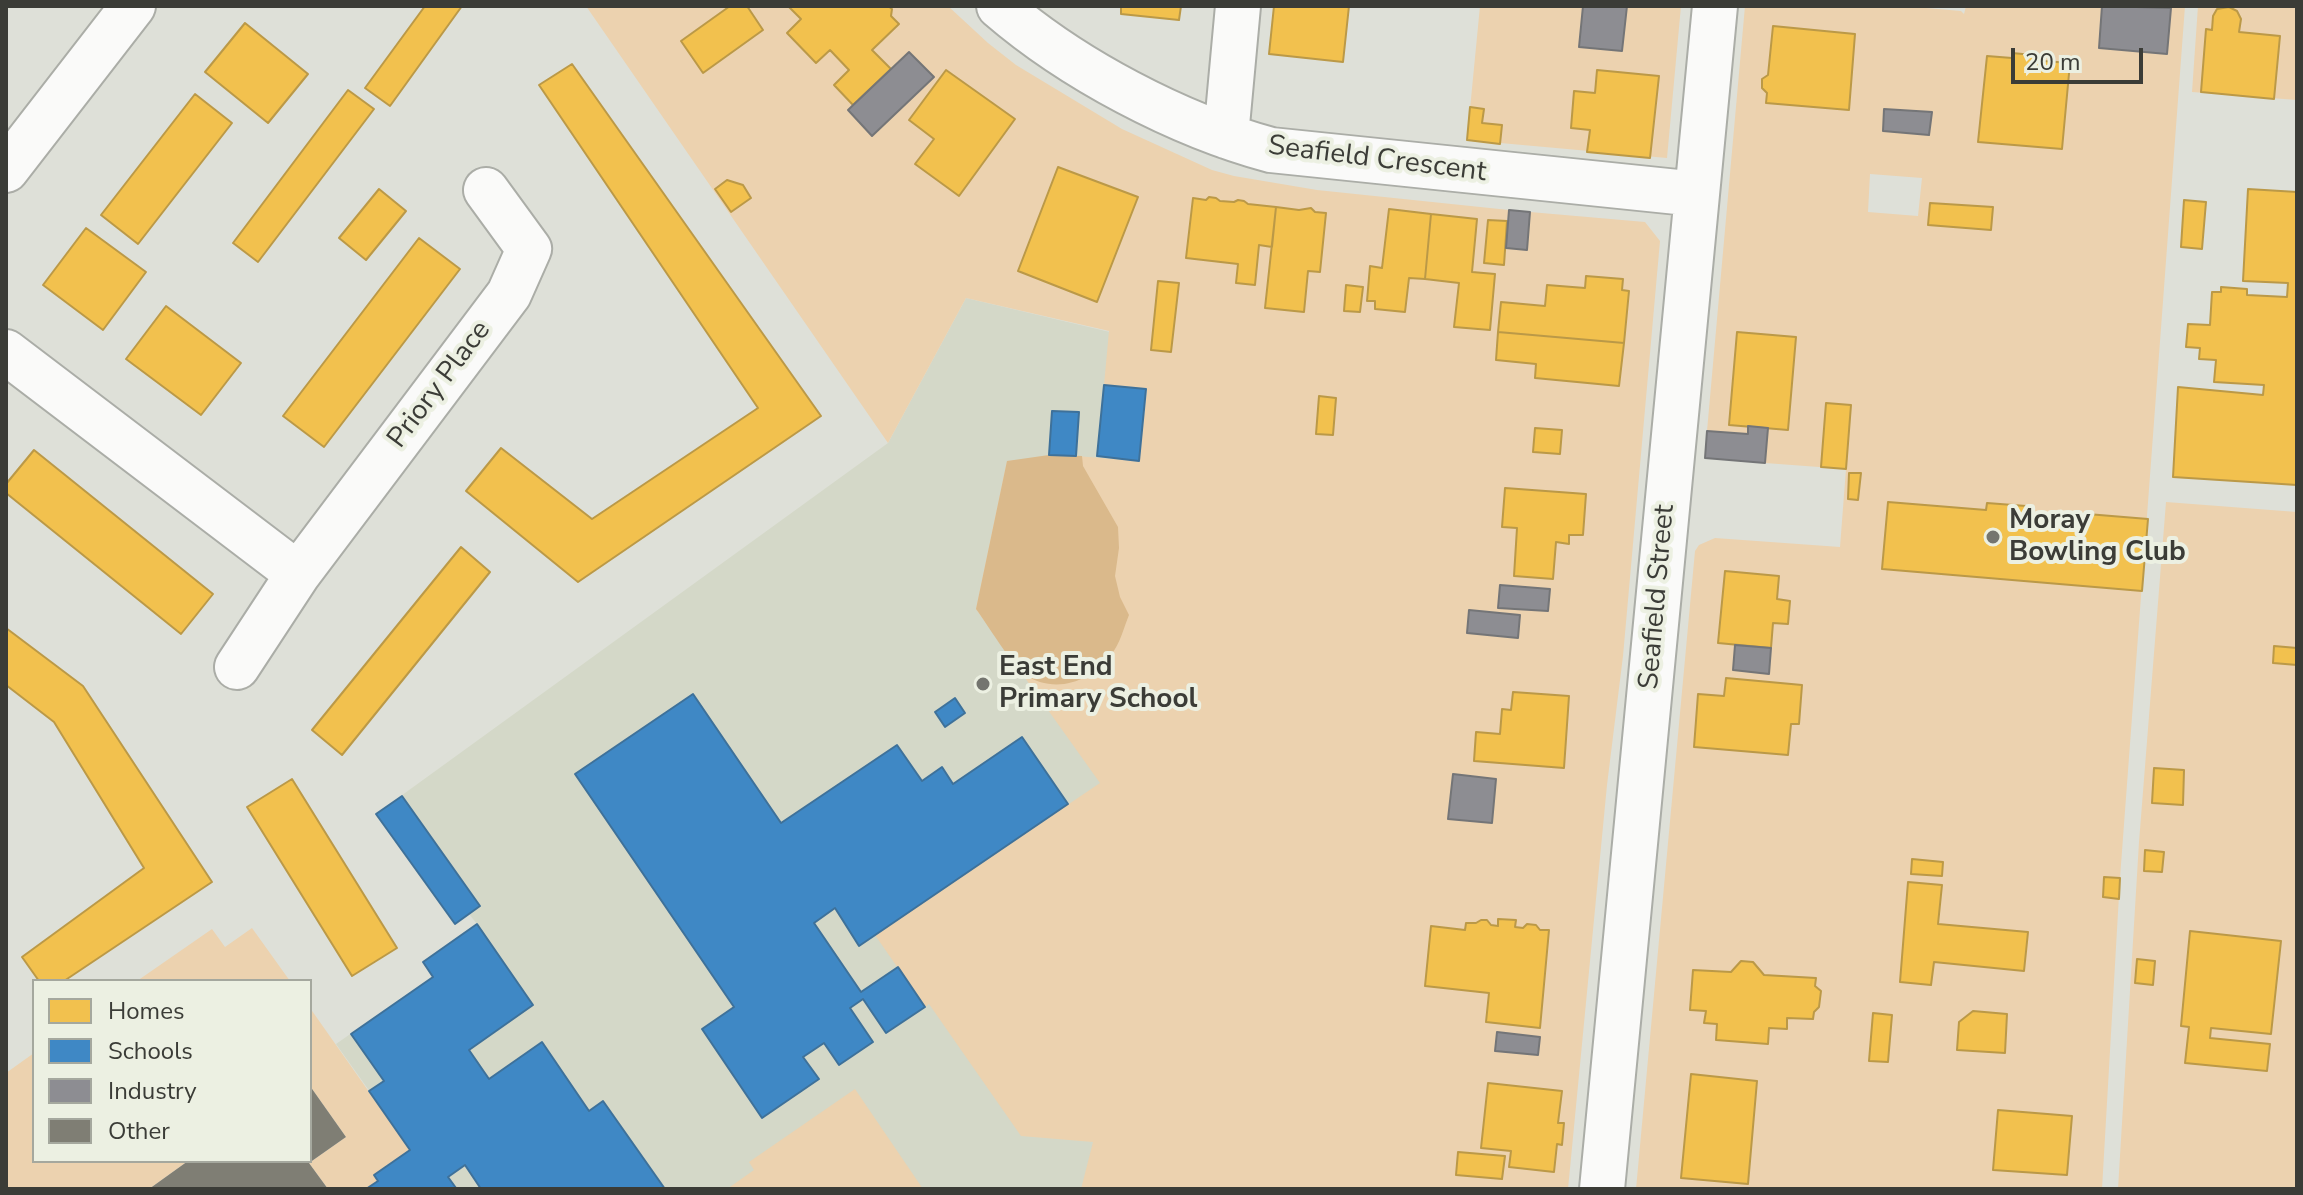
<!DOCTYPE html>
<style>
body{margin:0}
#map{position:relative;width:2303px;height:1195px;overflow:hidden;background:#dee0d8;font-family:"Nunito Sans",sans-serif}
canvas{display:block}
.frame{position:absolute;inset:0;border:8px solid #3b3c37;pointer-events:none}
.legend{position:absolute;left:32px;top:979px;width:280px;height:184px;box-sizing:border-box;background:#ecf0e2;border:2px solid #a5a89e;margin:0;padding:10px 14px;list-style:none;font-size:24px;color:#3b3c37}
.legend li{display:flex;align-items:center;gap:16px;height:40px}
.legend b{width:40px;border:2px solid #a5a89e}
.scale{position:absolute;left:2011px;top:48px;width:132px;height:36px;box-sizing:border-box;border:4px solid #3b3c37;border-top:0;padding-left:10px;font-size:24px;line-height:28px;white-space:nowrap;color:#3b3c37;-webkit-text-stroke:6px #ecf0e2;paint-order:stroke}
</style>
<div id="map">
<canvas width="2303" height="1195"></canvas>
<div class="frame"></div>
<ul class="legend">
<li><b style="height:22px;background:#f2c14e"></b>Homes</li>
<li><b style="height:22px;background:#3f88c5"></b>Schools</li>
<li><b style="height:22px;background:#8d8d92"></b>Industry</li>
<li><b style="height:22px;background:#7f7e74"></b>Other</li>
</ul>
<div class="scale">20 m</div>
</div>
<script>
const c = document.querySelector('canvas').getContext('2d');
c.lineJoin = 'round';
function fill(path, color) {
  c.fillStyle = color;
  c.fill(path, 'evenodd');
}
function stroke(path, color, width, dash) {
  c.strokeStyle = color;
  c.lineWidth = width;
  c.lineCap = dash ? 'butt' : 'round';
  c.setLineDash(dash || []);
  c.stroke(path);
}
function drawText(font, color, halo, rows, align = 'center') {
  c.font = font + ' "Nunito Sans",sans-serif';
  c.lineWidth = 8;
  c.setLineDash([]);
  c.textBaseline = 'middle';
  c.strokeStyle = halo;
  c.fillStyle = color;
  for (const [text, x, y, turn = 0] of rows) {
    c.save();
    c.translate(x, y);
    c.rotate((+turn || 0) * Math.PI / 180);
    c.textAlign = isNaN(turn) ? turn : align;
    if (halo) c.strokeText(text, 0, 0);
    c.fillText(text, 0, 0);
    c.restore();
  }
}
fill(new Path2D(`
 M 966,298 L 1110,332 L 1097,456 L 1188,466 L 1430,447 L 1081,1189 L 439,1189 L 336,1044 L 432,977 L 423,962 L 477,924 L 469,914 L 455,924 L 376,814 L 888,443 Z`), '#d4d8c8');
fill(new Path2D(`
 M 586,6 L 788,6 L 801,19 L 787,33 L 816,63 L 830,50 L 849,70 L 834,85 L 853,105 L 848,111 L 872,136 L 934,77 L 909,52 L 891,69 L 872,50 L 899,24 L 891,16 L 892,9 L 888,6 L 948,6 L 988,43 L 1016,65 L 1122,129 L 1212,170 L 1234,176 L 1317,190 L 1509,210 L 1507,221 L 1488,220 L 1484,263 L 1504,265 L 1506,248 L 1527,250 L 1530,212 L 1645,222 L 1660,241 L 1623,656 L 1607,785 L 1568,1189 L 1081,1189 L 1093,1142 L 1021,1136 L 929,1004 L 925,1007 L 875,935 L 1100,783 L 976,609 L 1007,461 L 1076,456 L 1139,461 L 1147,390 L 1104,385 L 1109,331 L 966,298 L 888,443 ZM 1209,197 C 1217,198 1225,204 1234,202 C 1237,202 1240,200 1244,201 L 1248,204 L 1299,210 L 1311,208 L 1315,212 L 1326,213 L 1320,272 L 1308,271 L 1304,312 L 1272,247 L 1259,245 L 1255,285 L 1236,283 L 1238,264 L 1187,258 L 1193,199 L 1206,200 ZM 1389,210 L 1477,219 L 1472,272 L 1495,275 L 1489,330 L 1454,327 L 1459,283 L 1409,278 L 1405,312 L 1375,309 L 1375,301 L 1367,300 L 1370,267 L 1382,268 ZM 1586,276 L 1623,279 L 1622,290 L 1629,291 L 1619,386 L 1536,378 L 1536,364 L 1496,360 L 1501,302 L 1545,306 L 1585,288 Z
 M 1480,6 L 1681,6 L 1667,158 L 1467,140 Z
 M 1745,6 L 1903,6 L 1961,11 L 1964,14 L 1966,6 L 2102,6 L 2099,48 L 2167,54 L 2171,9 L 2140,6 L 2185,6 L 2120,878 L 2102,1189 L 1636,1189 L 1695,551 L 1699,545 L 1715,538 L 1840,547 L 1846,469 L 1765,463 L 1768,429 L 1749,426 L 1748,434 L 1707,431 ZM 2013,53 L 2044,56 L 2044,61 L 2070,63 L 2062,149 L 1979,142 L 1987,56 L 2012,58 ZM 1885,109 L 1931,112 L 1929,135 L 1883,130 ZM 1870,174 L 1922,178 L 1918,216 L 1868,212 ZM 1726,678 L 1799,724 L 1791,724 L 1788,755 L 1694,747 L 1724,696 ZM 1692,1074 L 1757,1081 L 1748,1184 Z
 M 2198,6 L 2297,6 L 2297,100 L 2192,92 Z
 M 2166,502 L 2297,512 L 2297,1189 L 2118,1189 L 2139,842 Z
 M 252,928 L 290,981 L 137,981 L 212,929 L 225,947 Z
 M 310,1008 L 410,1150 L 374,1175 L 378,1181 L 366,1189 L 328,1189 L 309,1163 L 346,1137 L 310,1086 Z
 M 34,1053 L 34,1161 L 188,1161 L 149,1189 L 6,1189 L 6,1073 Z
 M 855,1089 L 923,1189 L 727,1189 L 754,1170 L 749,1162 Z`), '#ecd2af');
fill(new Path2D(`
 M 1049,455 L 1082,456 L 1083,466 L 1118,527 L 1119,548 L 1115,576 L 1120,597 L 1129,615 C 1124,627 1120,644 1111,655 C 1091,682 1054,695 1024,674 C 1013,667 986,622 976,609 L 1007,461 Z`), '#dab98b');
const homes = new Path2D(`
 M 425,6 L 462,6 L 390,106 L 365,88 Z
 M 730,6 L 747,6 L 763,30 L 703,73 L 681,41 Z
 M 788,6 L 888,6 L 892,9 L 891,16 L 899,24 L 872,50 L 891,69 L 853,105 L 834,85 L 849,70 L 830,50 L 816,63 L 787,33 L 801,19 Z
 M 1121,6 L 1181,6 L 1179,20 L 1121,14 Z
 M 1274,6 L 1349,6 L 1343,62 L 1269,54 Z
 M 2229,7 L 2237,11 L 2241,19 L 2239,32 L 2280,36 L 2274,99 L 2201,92 L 2206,29 L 2212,30 L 2213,16 L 2217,9 Z
 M 245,23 L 308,74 L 268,123 L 205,72 Z
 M 1773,26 L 1855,34 L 1849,110 L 1766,103 L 1767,93 L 1762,88 L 1762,79 L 1768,75 Z
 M 2012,53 L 2044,56 L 2044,61 L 2070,63 L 2062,149 L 1978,142 L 1987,56 L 2012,58 Z
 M 572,64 L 821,416 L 578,582 L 466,491 L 501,448 L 592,519 L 758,408 L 539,85 Z
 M 946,70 L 1015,119 L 959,196 L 915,164 L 934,139 L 909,120 Z
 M 1597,70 L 1659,76 L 1650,158 L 1587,152 L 1590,130 L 1571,128 L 1574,91 L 1595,93 Z
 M 348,90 L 374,109 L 258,262 L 233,243 Z
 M 195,94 L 232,123 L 138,244 L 101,215 Z
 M 1470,107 L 1484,109 L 1482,123 L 1502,125 L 1500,144 L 1467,140 Z
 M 1058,167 L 1138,197 L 1097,302 L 1018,271 Z
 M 727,180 L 743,185 L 751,198 L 731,212 L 715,189 Z
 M 379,189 L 406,211 L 366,260 L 339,238 Z
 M 2248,189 L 2297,192 L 2297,485 L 2173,477 L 2178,387 L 2263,395 L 2264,385 L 2214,382 L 2216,360 L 2199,359 L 2200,348 L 2186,347 L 2188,324 L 2210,325 L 2212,292 L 2221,292 L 2221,287 L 2247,289 L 2247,295 L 2287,297 L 2288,283 L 2243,281 Z
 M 1209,197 L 1216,198 L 1220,201 L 1234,202 L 1238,200 L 1244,201 L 1248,204 L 1276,207 L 1272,247 L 1259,245 L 1255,285 L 1236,283 L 1238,264 L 1186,258 L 1193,198 L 1206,200 Z
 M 2184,200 L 2206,202 L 2202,249 L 2181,247 Z
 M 1930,203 L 1993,207 L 1991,230 L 1928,225 Z
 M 1276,207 L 1299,210 L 1311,208 L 1315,212 L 1326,213 L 1320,272 L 1308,271 L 1304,312 L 1265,308 Z
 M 1389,209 L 1431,214 L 1425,279 L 1409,278 L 1405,312 L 1375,309 L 1375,301 L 1367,301 L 1370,266 L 1382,268 Z
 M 1431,214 L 1477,219 L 1472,272 L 1495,274 L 1490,330 L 1454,327 L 1459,283 L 1425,279 Z
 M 1488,220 L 1507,221 L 1504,265 L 1484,263 Z
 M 86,228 L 146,272 L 103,330 L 43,285 Z
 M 419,238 L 460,269 L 324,447 L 283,416 Z
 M 1586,276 L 1623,279 L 1622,290 L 1629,291 L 1624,343 L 1498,332 L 1501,302 L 1545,306 L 1547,285 L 1585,288 Z
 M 1158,281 L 1179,283 L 1171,352 L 1151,350 Z
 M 1346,285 L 1363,287 L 1360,312 L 1344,311 Z
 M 166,306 L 241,363 L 201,415 L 126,359 Z
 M 1498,332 L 1624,343 L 1619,386 L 1535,378 L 1536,364 L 1496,360 Z
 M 1737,332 L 1796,337 L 1788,430 L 1729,425 Z
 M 1319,396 L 1336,398 L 1333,435 L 1316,434 Z
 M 1826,403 L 1851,405 L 1846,469 L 1821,467 Z
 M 1535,428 L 1562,430 L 1560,454 L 1533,452 Z
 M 34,450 L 213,594 L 181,634 L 6,493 L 6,484 Z
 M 1849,473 L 1861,473 L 1858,500 L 1848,499 Z
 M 1505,488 L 1586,494 L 1583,535 L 1569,535 L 1569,544 L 1556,542 L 1553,579 L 1514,576 L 1517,528 L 1502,527 Z
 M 1888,502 L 1986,510 L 1987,503 L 2026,506 L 2025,513 L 2063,517 L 2063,512 L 2148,519 L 2142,591 L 1882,569 Z
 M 461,547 L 490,572 L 342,755 L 312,730 Z
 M 1725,571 L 1779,576 L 1777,599 L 1790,601 L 1788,624 L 1773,623 L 1771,648 L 1718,643 Z
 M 6,628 L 83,686 L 212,882 L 64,981 L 39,981 L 22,957 L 144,868 L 54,722 L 6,685 Z
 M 2274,646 L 2297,648 L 2297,665 L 2273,663 Z
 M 1726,678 L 1802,685 L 1799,724 L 1791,724 L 1788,755 L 1694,747 L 1698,694 L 1724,696 Z
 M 1513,692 L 1569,696 L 1564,768 L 1474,761 L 1476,732 L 1500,734 L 1502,709 L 1511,710 Z
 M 2154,768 L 2184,770 L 2183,805 L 2152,803 Z
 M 292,779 L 397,948 L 352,976 L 247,807 Z
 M 2145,850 L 2164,852 L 2162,872 L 2144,871 Z
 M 1912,859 L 1943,862 L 1942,876 L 1911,874 Z
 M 2104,877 L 2120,878 L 2119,899 L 2103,897 Z
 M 1908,882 L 1942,885 L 1938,924 L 2028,932 L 2024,971 L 1934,962 L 1931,985 L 1900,982 Z
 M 1498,919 L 1516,920 L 1515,927 L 1523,928 L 1527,924 L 1536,925 L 1540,930 L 1549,930 L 1540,1028 L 1486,1022 L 1489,993 L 1425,986 L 1431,926 L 1465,930 L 1466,923 L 1476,923 L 1481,920 L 1487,920 L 1491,925 L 1498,926 Z
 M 2190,931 L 2281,941 L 2271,1034 L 2211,1028 L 2210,1038 L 2270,1044 L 2267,1071 L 2185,1063 L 2189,1027 L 2181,1026 Z
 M 2137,959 L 2155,961 L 2153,985 L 2135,983 Z
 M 1741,961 L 1753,962 L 1764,975 L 1816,978 L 1815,986 L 1821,991 L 1819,1007 L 1814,1012 L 1813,1019 L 1787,1018 L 1787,1029 L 1769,1028 L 1768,1044 L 1716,1040 L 1717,1024 L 1704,1023 L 1706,1011 L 1690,1010 L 1693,970 L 1731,972 Z
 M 1973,1011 L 2007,1014 L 2005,1053 L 1957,1050 L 1959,1022 Z
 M 1873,1013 L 1892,1015 L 1888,1062 L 1869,1061 Z
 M 1691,1074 L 1757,1081 L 1748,1184 L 1681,1178 Z
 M 1488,1083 L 1562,1091 L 1558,1123 L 1564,1123 L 1562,1145 L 1557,1144 L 1554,1172 L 1509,1167 L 1511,1151 L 1481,1148 Z
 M 1998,1110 L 2072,1116 L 2067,1175 L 1993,1170 Z
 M 1458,1152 L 1505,1156 L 1502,1179 L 1456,1175 Z`);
fill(homes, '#f2c14e');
stroke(homes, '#bb9947', 2);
const schools = new Path2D(`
 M 1104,385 L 1146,389 L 1139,461 L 1097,456 Z
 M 1052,411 L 1079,412 L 1076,456 L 1049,455 Z
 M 693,694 L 781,823 L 897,745 L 922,781 L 942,767 L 953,784 L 1022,737 L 1068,804 L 859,946 L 835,908 L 814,923 L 861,992 L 898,967 L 925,1007 L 886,1033 L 863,999 L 850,1008 L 873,1042 L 839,1065 L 824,1043 L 803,1057 L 819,1079 L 762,1118 L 702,1029 L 734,1007 L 575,774 Z
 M 955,698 L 965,713 L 945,727 L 935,712 Z
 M 402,796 L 480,906 L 455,924 L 376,814 Z
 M 477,924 L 533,1005 L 469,1050 L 489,1079 L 542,1042 L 589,1111 L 603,1101 L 665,1189 L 481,1189 L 465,1165 L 448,1177 L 456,1188 L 454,1189 L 366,1189 L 378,1181 L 374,1175 L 410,1150 L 369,1091 L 384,1081 L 351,1034 L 433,977 L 423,962 Z`);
fill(schools, '#3f88c5');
stroke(schools, '#3e719a', 2);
const industry = new Path2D(`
 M 1583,6 L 1627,6 L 1622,51 L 1579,47 Z
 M 2102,6 L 2171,8 L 2167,54 L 2099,48 Z
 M 909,52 L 934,77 L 872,136 L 848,110 Z
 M 1884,109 L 1932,112 L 1929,135 L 1883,131 Z
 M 1509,210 L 1530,212 L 1527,250 L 1506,248 Z
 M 1748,426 L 1768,428 L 1765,463 L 1705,458 L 1707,431 L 1748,434 Z
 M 1500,585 L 1550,589 L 1548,611 L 1498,608 Z
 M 1469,610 L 1520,615 L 1518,638 L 1467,633 Z
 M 1735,645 L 1771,648 L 1769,674 L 1733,670 Z
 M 1453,774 L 1496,779 L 1492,823 L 1448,819 Z
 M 1497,1032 L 1540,1037 L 1538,1055 L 1495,1051 Z`);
fill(industry, '#8d8d92');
stroke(industry, '#747577', 2);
fill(new Path2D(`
 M 310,1086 L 346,1137 L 309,1163 L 328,1189 L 149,1189 L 188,1161 L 310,1161 Z`), '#7f7e74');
const minor = new Path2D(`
 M 999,6 C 1072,69 1178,125 1271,150 L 1697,194
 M 1226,136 L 1238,6
 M 6,170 L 133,6
 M 6,352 L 298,574 L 509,294 L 529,249 L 486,190
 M 237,667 L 298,574
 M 1602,1189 L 1715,6`);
stroke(minor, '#abada7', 48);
stroke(minor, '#fafaf9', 44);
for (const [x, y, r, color] of [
 [1993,537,8,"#74756f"],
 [983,684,8,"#74756f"]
]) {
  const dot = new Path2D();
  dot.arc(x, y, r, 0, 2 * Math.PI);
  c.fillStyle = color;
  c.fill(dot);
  stroke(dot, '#ecf0e2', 3);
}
drawText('28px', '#3b3c37', '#ecf0e2', [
 ["Seafield Crescent",1377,160,7],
 ["Priory Place",440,385,-53],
 ["Seafield Street",1658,597,-85]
]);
drawText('bold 28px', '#3b3c37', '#ecf0e2', [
 ["Moray",2009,521],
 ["Bowling Club",2009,553],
 ["East End",999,668],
 ["Primary School",999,700]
], 'left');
</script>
